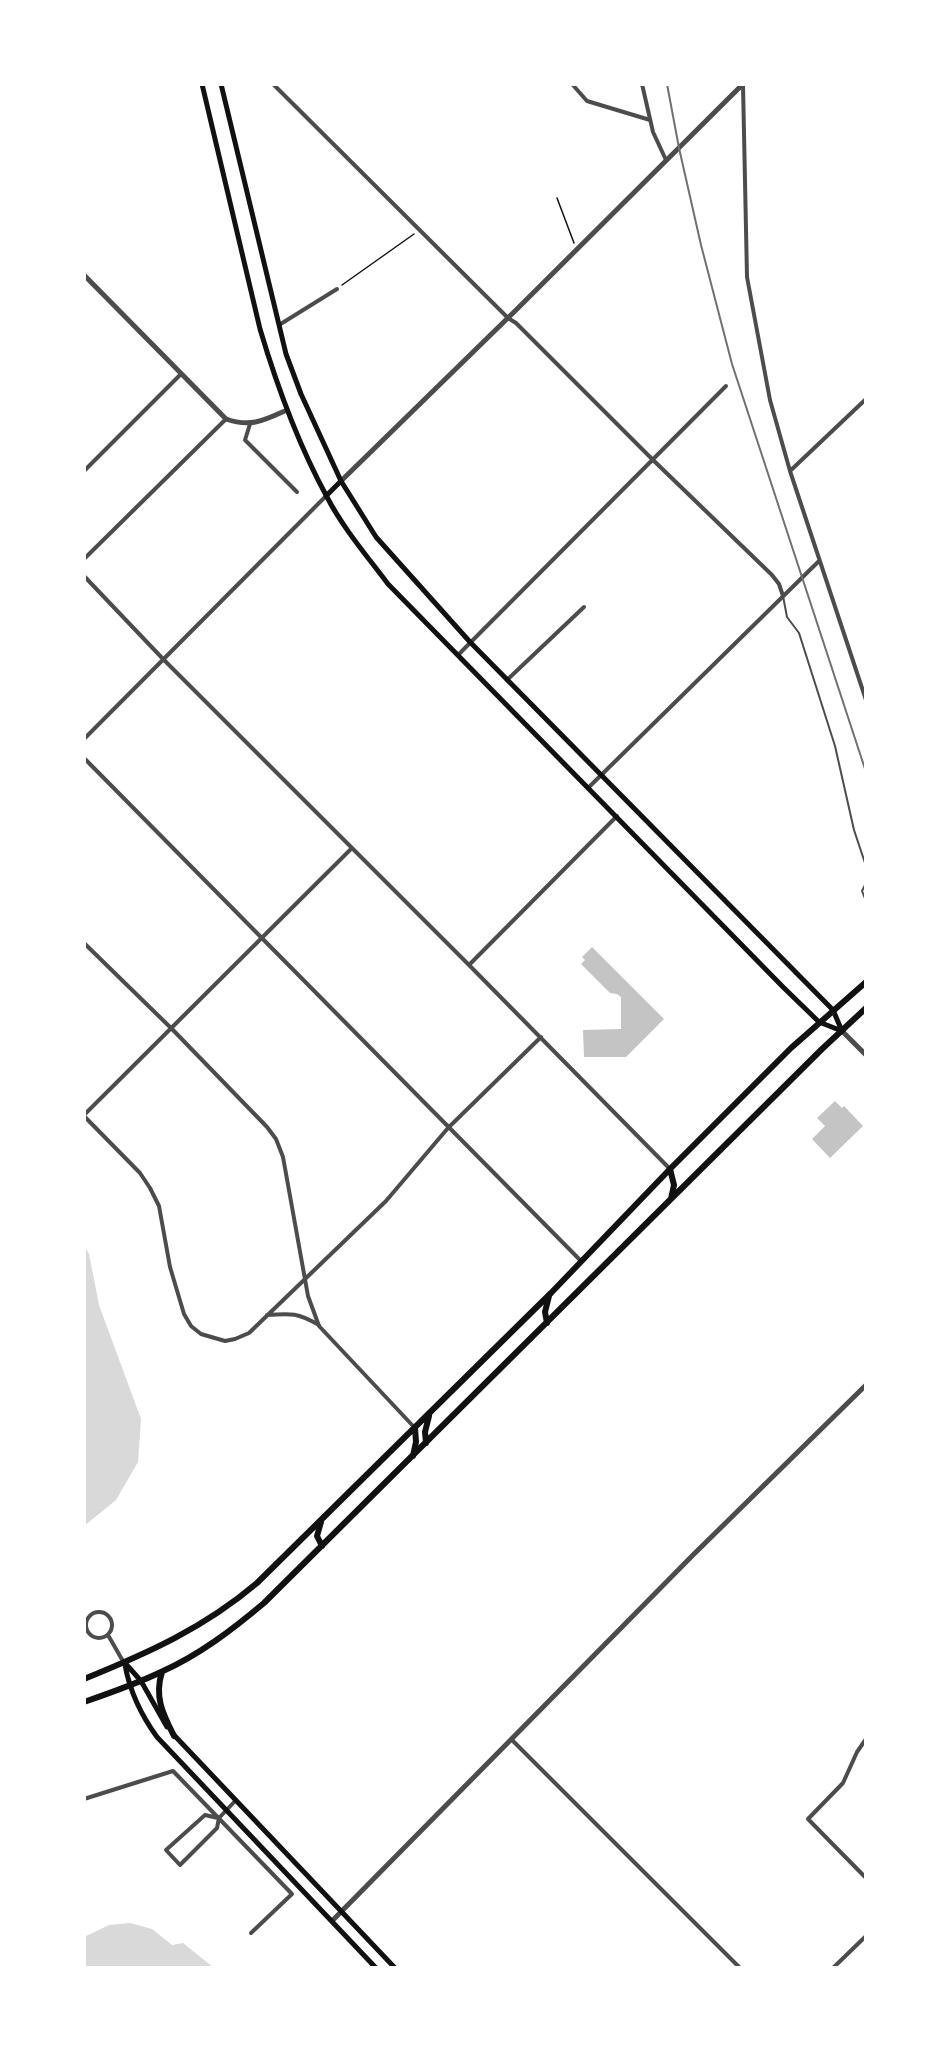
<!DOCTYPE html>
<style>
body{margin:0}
#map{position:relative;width:950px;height:2052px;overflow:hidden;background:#fff;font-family:"Noto Serif",serif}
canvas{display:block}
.frame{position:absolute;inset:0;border:86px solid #fff;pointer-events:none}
</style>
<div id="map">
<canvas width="950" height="2052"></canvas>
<div class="frame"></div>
</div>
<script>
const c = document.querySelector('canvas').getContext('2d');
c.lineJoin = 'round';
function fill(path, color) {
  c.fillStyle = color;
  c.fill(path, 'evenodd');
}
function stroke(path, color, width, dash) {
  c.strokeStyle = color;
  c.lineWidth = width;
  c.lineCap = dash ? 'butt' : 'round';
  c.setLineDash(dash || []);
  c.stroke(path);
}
fill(new Path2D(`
 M 84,1245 L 89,1254 L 99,1305 L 141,1419 L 138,1462 L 116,1500 L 84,1526 Z
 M 130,1923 L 152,1929 L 172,1945 L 183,1943 L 214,1968 L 84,1968 L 84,1937 L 109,1925 Z`), '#d9d9d9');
fill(new Path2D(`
 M 592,947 L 664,1019 L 626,1057 L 584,1057 L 583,1030 L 621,1029 L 621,997 L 617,994 L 610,993 L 581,964 L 585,960 L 582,957 Z
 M 835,1101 L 842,1108 L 844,1106 L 863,1126 L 830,1158 L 812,1139 L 825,1126 L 817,1118 Z`), '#c4c4c4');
stroke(new Path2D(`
 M 557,198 L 574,243
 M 342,285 L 414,234`), '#111', 1.5);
stroke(new Path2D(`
 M 783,596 L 787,617 L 799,633 L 835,746 L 854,830 L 866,866
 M 866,883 L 862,891 L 866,901`), '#4c4c4c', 2);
stroke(new Path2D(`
 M 273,84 L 508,318 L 516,323 L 652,459 L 772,575 L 779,584 L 783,596
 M 572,84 L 587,101 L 650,120
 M 642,84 L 653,132 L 666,160
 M 743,85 L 747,277 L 770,400 L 790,471 L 866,700
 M 279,325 L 337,289
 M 250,424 L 245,440 L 297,492
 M 84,471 L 181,374
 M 790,471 L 866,399
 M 84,559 L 226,419
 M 84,576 L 164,660 L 469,965 L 670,1169
 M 458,655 L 726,386
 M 507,680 L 584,607
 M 84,739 L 326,496
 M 84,758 L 581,1261
 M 588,788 L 819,561
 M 84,943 L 172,1029 L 267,1127 L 276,1139 L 283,1157 L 308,1296 L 319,1326 L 414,1427
 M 469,965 L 617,816
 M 84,1115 L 352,848
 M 84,1116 L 140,1173 L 150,1188 L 159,1206 L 170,1267 L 184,1314 L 191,1326 L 201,1334 L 225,1341 L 235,1339 L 249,1333 L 386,1201 L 448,1128 L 541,1037
 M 267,1315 C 292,1313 298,1313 319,1325
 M86 1625a13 13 0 1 1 26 0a13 13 0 1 1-26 0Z
 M 108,1635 L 124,1663
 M 866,1739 L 857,1752 L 843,1783 L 808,1819 L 866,1878
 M 512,1740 L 740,1968
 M 84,1799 L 173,1771 L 292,1894 L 251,1933
 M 218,1818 L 205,1815 L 166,1850 L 180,1865 L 217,1828 L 219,1818 L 236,1800
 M 833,1968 L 866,1936`), '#4c4c4c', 4);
stroke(new Path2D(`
 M 84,275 L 226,419 C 251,428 265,420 287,410
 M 341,481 L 514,312 L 743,84
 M 842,1031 L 866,1055
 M 332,1921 L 693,1555 L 866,1385`), '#4c4c4c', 5);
stroke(new Path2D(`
 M 202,84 L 260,329 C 277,386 298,444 327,497 C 343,528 367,556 388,584 L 783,987 L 819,1022 L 842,1031
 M 221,84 L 286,354 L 301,394 L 341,481 L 376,537 L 470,642 L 833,1010 L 842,1031
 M 326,496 L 341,481
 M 125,1663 L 141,1681 L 167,1727
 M 125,1665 C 130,1692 141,1715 157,1737 L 376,1968
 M 173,1734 L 395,1968`), '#111', 5);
stroke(new Path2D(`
 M 670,1169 L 674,1185 L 671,1199
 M 547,1323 L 545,1312 L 549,1296
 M 426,1443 L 425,1432 L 429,1416
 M 413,1456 L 416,1442 L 415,1428
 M 321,1522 L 317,1536 L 322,1546
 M 162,1672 C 154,1697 163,1714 174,1736
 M 84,1679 C 148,1653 204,1628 257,1583 L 551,1293 L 670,1169 L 791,1048 L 866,982
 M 84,1702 C 110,1693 136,1684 161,1672 C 199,1655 232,1630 264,1603 L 822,1049 L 866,1008`), '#111', 6);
stroke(new Path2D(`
 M 667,84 L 679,148 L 701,245 L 732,364 L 866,772`), '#707070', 2);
</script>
